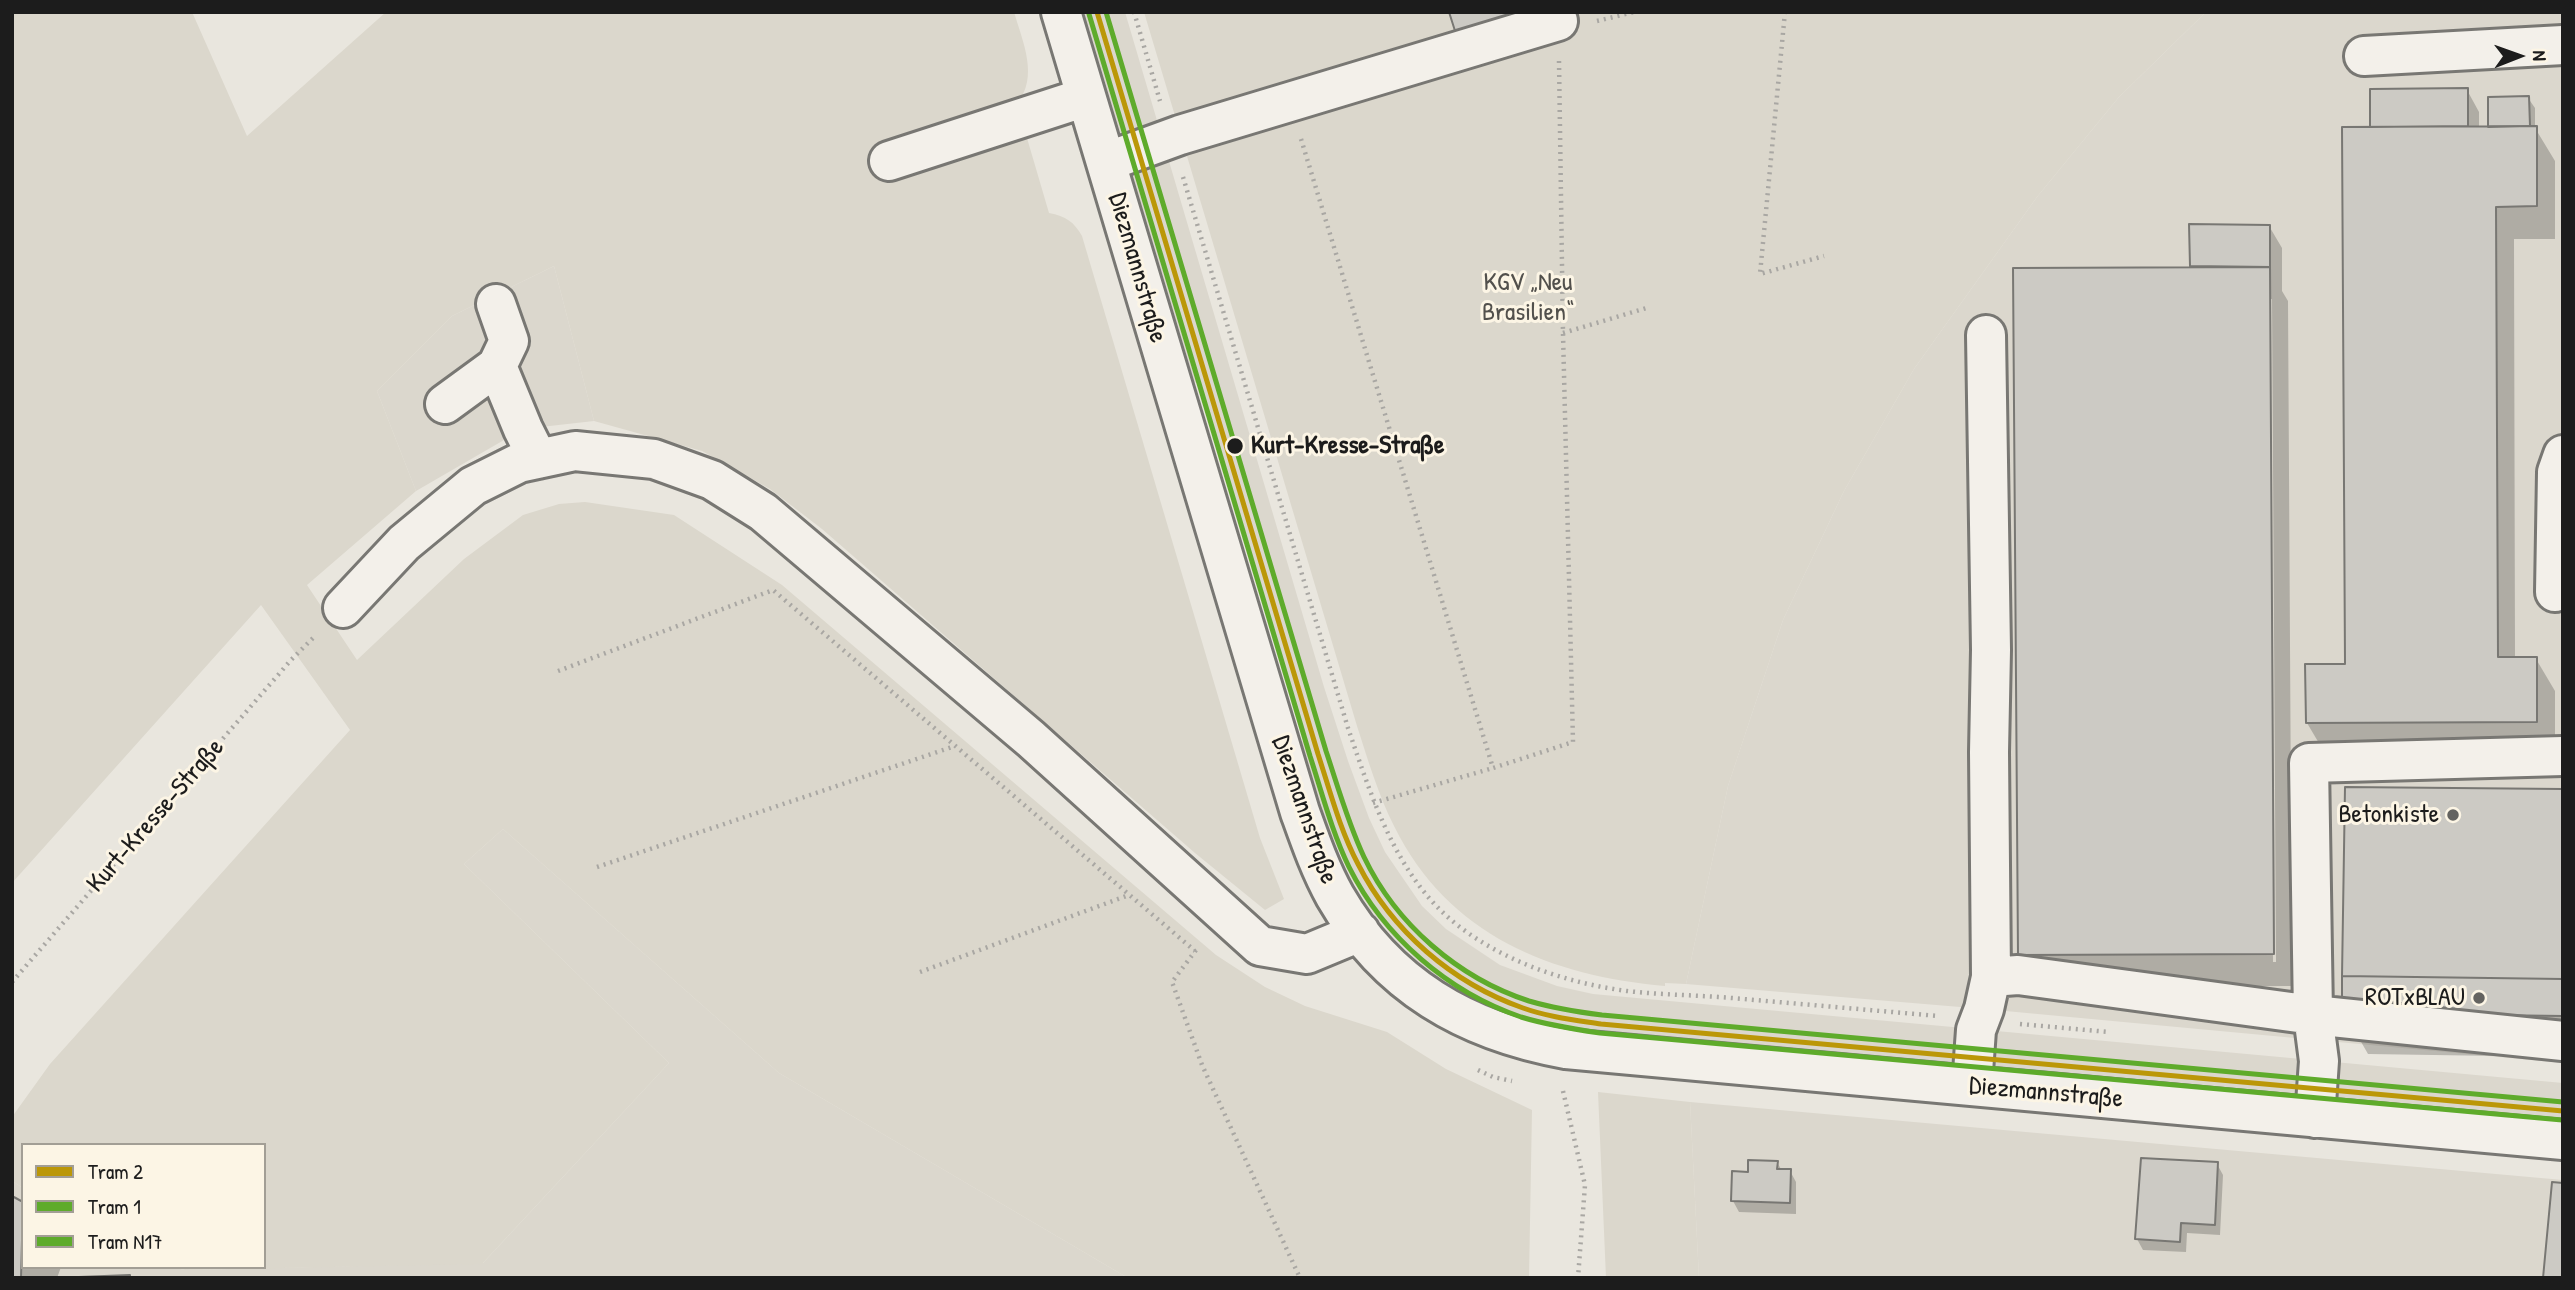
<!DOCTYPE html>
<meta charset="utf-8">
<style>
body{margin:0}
#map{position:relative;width:2575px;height:1290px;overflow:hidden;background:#e9e6de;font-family:"Patrick Hand",sans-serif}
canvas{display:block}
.frame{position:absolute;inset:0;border:14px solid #1c1c1c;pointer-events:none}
.legend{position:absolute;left:21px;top:1143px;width:245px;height:126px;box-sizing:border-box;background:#fcf5e5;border:2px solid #a29e95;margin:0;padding:9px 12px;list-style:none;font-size:21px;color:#1c1c1c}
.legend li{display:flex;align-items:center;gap:14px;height:35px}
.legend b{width:35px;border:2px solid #a29e95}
.north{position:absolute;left:2484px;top:21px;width:70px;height:70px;-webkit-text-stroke:5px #fcf5e5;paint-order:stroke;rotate:89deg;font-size:19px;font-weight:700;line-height:28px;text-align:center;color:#1c1c1c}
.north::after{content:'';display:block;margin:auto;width:24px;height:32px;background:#1c1c1c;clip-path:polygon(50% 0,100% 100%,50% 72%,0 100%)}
</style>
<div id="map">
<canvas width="2575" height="1290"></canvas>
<div class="frame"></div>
<ul class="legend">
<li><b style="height:9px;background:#bb9708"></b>Tram 2</li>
<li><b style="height:9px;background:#5eab2b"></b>Tram 1</li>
<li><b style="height:9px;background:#5eab2b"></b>Tram N17</li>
</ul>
<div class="north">N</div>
</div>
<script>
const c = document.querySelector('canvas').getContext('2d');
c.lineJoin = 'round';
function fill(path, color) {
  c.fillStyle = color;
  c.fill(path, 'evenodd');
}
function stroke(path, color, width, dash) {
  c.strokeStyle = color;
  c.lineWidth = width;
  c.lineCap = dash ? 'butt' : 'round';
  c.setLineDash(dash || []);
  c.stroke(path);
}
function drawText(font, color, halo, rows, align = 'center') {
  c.font = font + ' "Patrick Hand",sans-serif';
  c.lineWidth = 6;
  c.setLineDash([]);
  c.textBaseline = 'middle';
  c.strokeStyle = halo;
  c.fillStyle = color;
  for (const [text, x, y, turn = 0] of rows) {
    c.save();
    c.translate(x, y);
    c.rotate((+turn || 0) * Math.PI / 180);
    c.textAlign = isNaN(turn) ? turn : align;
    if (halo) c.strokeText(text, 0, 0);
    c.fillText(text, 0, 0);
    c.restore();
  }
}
fill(new Path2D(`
 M 1083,12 L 1125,12 L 1324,687 L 1348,761 L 1369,818 L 1385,852 L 1422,906 L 1446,929 L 1500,965 L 1557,986 L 1593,994 L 2563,1083 L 2563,1122 L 1596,1034 L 1527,1021 L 1488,1006 L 1456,990 L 1422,965 L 1394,938 L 1370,909 L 1350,876 L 1322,814 L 1300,742 L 1306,740 L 1199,381 L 1194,383 L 1188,368 Z
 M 2206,12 L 2563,12 L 2563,1063 L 1984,1009 L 1686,984 L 1728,786 L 1783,620 L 1844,491 L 1914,369 L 2037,197 L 2119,97 Z
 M 554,266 L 594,421 L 523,429 L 416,491 L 377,391 L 452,316 Z
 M 503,829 L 779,1073 L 1128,1278 L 12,1278 L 12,1181 L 23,1188 L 23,1267 L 171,1267 L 185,1270 L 483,1263 L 669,1063 L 464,864 Z
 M 1690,1102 L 2563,1180 L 2563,1278 L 1699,1278 Z`), '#dbd7cd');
fill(new Path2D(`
 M 12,12 L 192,12 L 247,136 L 386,12 L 1014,12 C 1023,43 1039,76 1017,104 L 1049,213 C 1066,216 1074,222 1082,236 L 1260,838 L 1284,899 L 1265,910 L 1195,853 L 822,529 L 770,489 L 702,451 L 594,421 L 554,266 L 452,316 L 377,391 L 416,491 L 307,585 L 357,660 L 464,559 L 523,515 L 559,504 L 585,502 L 674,515 L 782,585 L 1216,955 L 1265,987 L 1305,1006 L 1387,1032 L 1446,1069 L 1532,1110 L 1529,1278 L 1128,1278 L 779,1073 L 503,829 L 464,864 L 669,1063 L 482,1264 L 185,1270 L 171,1267 L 264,1267 L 264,1145 L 23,1145 L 23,1188 L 12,1181 L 12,1117 L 50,1064 L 350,730 L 261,605 L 12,883 Z
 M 1144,12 L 2206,12 L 2119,97 L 2037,197 L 1914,369 L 1844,491 L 1783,620 L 1728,786 L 1686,984 L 1665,983 L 1665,986 C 1552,976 1448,936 1394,826 C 1378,794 1368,760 1357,726 Z
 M 1598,1092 L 1690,1102 L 1699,1278 L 1606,1278 Z`), '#dbd7cc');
fill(new Path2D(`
 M 1563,12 L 1571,39 L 1476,66 L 1457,34 Z
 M 2467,90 L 2479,112 L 2479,128 L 2490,128 L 2528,98 L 2535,108 L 2535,128 L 2555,161 L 2555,239 L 2514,239 L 2515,659 L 2536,659 L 2555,691 L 2555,754 L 2326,755 L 2307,723 L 2346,666 L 2372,129 Z
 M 2269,226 L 2282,248 L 2282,291 L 2288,301 L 2292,986 L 2039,987 L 2020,955 L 2193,269 L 2191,266 ZM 2268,299 L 2272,299 L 2276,962 L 2273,962 Z
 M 2563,791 L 2563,1057 L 2368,1054 L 2344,1012 Z
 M 1777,1162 L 1782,1171 L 1790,1171 L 1796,1182 L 1796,1214 L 1739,1212 L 1733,1201 Z
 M 2217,1164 L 2223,1175 L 2220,1235 L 2187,1233 L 2186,1252 L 2143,1250 L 2137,1239 Z
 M 23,1204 L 23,1267 L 61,1267 L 57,1278 L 12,1278 Z`), '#0003');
const building = new Path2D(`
 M 1449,12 L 1533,12 L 1456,34 Z
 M 2468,88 L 2468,126 L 2370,127 L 2370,89 Z
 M 2529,96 L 2530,126 L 2488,127 L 2488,97 Z
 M 2537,126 L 2537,206 L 2496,207 L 2498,657 L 2537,657 L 2537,722 L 2306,723 L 2305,664 L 2345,664 L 2342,127 Z
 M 2189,224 L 2270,225 L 2270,267 L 2190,266 Z
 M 2270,267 L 2274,954 L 2018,955 L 2013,268 Z
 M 2345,787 L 2563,789 L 2563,979 L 2342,976 Z
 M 2342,976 L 2563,979 L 2563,1016 L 2342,1013 Z
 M 2141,1158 L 2218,1162 L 2215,1225 L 2181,1223 L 2180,1242 L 2135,1239 Z
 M 1748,1160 L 1778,1161 L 1777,1169 L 1791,1169 L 1790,1203 L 1731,1201 L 1732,1171 L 1748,1172 Z
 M 2552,1182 L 2563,1183 L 2563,1278 L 2543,1278 Z
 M 12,1196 L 23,1202 L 21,1278 L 12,1278 Z
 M 130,1275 L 130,1278 L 53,1278 Z`);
fill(building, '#cccac4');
stroke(building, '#787773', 2);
const minor = new Path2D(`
 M 1061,12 L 1300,812 C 1310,840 1320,869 1335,896 C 1387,986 1466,1031 1566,1049 L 2563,1140
 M 2364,56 L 2563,45
 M 889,161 L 1086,97
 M 1106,162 L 1180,135 L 1558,21
 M 496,304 L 509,341 L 497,366 L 523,429 L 538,459
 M 1986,335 L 1991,650 L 1989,752 L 1991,977
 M 445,404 L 497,366
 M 2555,592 L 2557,472 L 2563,455
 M 343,608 L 404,543 L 473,486 L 519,463 L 575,451 L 654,459 L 712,480 L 763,512 L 1031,739 L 1260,946 L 1307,954 L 1360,932
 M 1972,1086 L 1976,1030 L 1984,1009 L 1991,977 L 2018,975 L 2313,1015 L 2563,1041
 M 2315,1118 L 2319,1061 L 2313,1015 L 2309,763 L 2563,756`);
stroke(minor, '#787773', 44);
stroke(new Path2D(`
 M 1134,12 L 1160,101
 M 1785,12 L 1760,274 L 1824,256
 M 1597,21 L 1634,12
 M 1301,139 L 1493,768 L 1573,742 L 1563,333 L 1559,61
 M 1183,177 L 1348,728 C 1372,798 1396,876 1456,924 C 1504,962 1567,983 1627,991 C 1662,995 1697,995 1732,998 C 1801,1004 1869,1010 1938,1016
 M 1563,333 L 1650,307
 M 558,671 L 773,590 L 1195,951
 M 1373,803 L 1493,768
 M 597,867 L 955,746
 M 1196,950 L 1172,982 L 1202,1065 L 1300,1278
 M 920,972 L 1129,895
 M 12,982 L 291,660 L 316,635
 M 2020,1024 L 2109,1032
 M 1478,1070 L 1493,1077 L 1512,1081
 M 1563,1091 L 1585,1185 L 1578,1278`), '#a9a7a3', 4.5, [2, 5]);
stroke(minor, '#f3f0ea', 38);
stroke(new Path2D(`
 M 1097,12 L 1318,754 C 1330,791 1340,830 1358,864 C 1392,931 1452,983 1523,1008 C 1548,1017 1575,1020 1601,1024 L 2563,1111`), '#bb9708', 5);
stroke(new Path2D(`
 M 1089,14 L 1310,756 C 1322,793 1332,832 1349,867 C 1384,937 1448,992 1521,1017 C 1547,1025 1573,1029 1600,1033 L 2562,1120`), '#5eab2b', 5);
stroke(new Path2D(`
 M 1106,12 L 1326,751 C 1338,787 1348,823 1364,857 C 1396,924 1458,978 1529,1001 C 1553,1008 1578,1012 1602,1015 L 2563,1102`), '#5eab2b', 5);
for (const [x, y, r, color] of [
 [1235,446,9,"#1c1c1c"],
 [2453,815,7,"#646360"],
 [2479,998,7,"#646360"]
]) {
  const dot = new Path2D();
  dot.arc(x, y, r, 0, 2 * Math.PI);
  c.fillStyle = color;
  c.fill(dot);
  stroke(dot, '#fcf5e5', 2.5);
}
drawText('26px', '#1c1c1c', '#fcf5e5', [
 ["Diezmannstraße",1137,268,74],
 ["Diezmannstraße",1304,810,71],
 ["Kurt-Kresse-Straße",156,816,-49],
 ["Diezmannstraße",2046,1093,5]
]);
drawText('26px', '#52504c', '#fcf5e5', [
 ["KGV „Neu",1528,283],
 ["Brasilien“",1528,313]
]);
drawText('bold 26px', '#1c1c1c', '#fcf5e5', [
 ["Kurt-Kresse-Straße",1251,446]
], 'left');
drawText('26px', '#1c1c1c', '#fcf5e5', [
 ["Betonkiste",2439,815],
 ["ROTxBLAU",2465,998]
], 'right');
</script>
